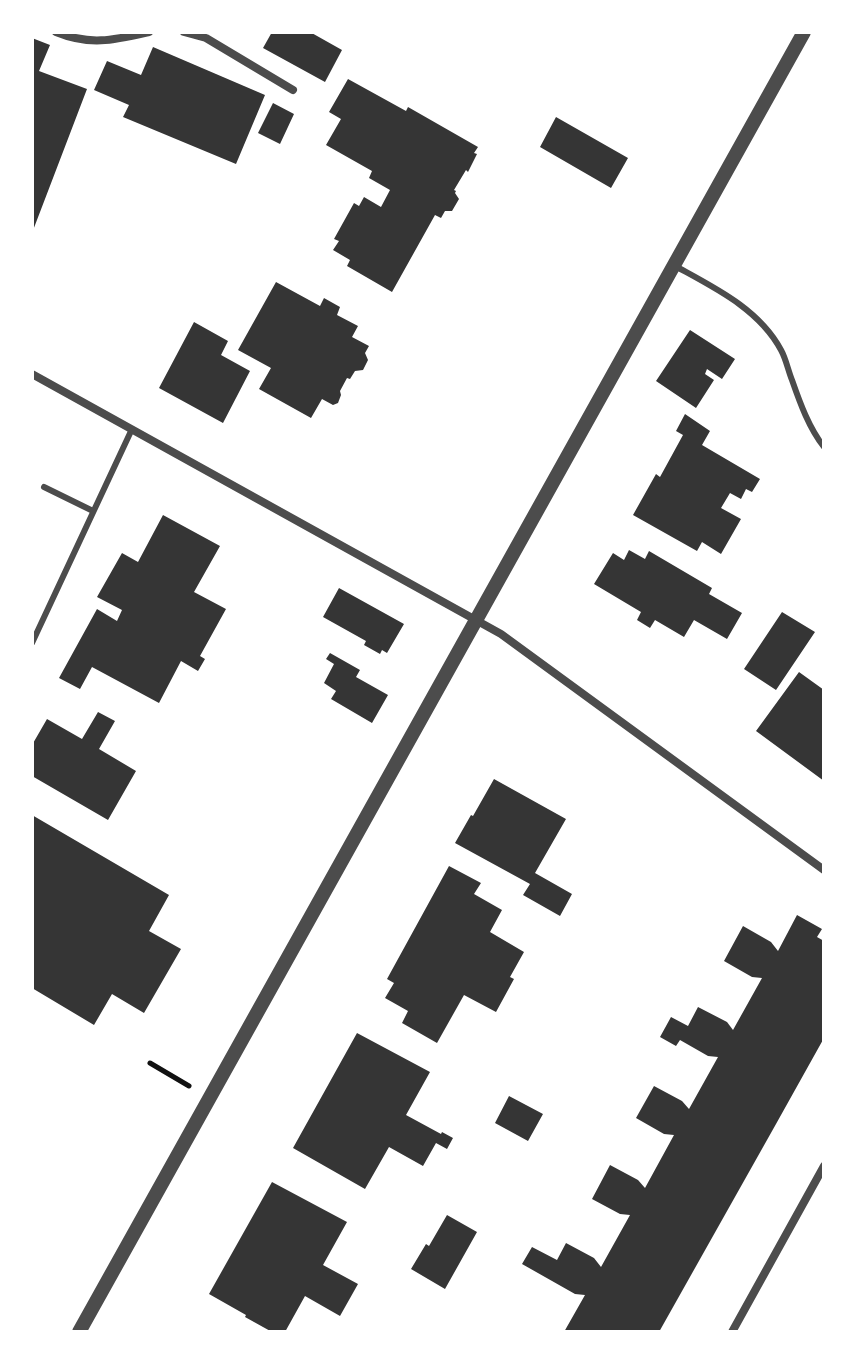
<!DOCTYPE html>
<style>
body{margin:0}
#map{position:relative;width:856px;height:1364px;overflow:hidden;background:#fff;font-family:"Playfair Display",serif}
canvas{display:block}
.frame{position:absolute;inset:0;border:34px solid #fff;pointer-events:none}
</style>
<div id="map">
<canvas width="856" height="1364"></canvas>
<div class="frame"></div>
</div>
<script>
const c = document.querySelector('canvas').getContext('2d');
c.lineJoin = 'round';
function fill(path, color) {
  c.fillStyle = color;
  c.fill(path, 'evenodd');
}
function stroke(path, color, width, dash) {
  c.strokeStyle = color;
  c.lineWidth = width;
  c.lineCap = dash ? 'butt' : 'round';
  c.setLineDash(dash || []);
  c.stroke(path);
}
fill(new Path2D(`
 M 272,32 L 310,32 L 342,50 L 325,82 L 263,48 Z
 M 32,38 L 50,45 L 39,71 L 87,89 L 32,233 Z
 M 153,47 L 265,95 L 236,164 L 123,117 L 129,105 L 94,90 L 107,61 L 141,75 Z
 M 348,79 L 406,111 L 408,107 L 478,147 L 474,153 L 477,154 L 468,172 L 466,170 L 454,190 L 456,191 L 455,193 L 459,199 L 452,211 L 445,211 L 441,218 L 435,215 L 392,292 L 347,266 L 350,260 L 333,250 L 339,241 L 334,239 L 354,203 L 359,206 L 364,197 L 381,207 L 390,190 L 369,178 L 372,171 L 326,145 L 341,119 L 329,112 Z
 M 273,103 L 294,114 L 280,144 L 258,133 Z
 M 556,117 L 628,158 L 611,188 L 540,147 Z
 M 276,282 L 320,306 L 324,298 L 340,307 L 337,315 L 358,326 L 352,337 L 369,346 L 365,353 L 368,360 L 363,370 L 355,371 L 350,379 L 347,378 L 340,391 L 341,395 L 338,403 L 333,405 L 322,399 L 311,418 L 259,389 L 271,368 L 238,350 Z
 M 194,322 L 228,341 L 221,355 L 250,371 L 223,423 L 159,388 Z
 M 690,330 L 735,359 L 722,379 L 707,369 L 705,374 L 714,380 L 696,408 L 656,381 Z
 M 685,414 L 710,431 L 702,445 L 760,479 L 752,492 L 746,489 L 741,499 L 730,493 L 721,508 L 741,519 L 721,554 L 702,542 L 697,551 L 633,515 L 656,474 L 660,477 L 683,435 L 676,431 Z
 M 163,515 L 220,546 L 194,592 L 226,609 L 200,656 L 205,659 L 198,671 L 181,661 L 159,703 L 92,667 L 80,689 L 59,678 L 97,609 L 117,621 L 122,610 L 97,597 L 122,553 L 138,562 Z
 M 629,550 L 645,559 L 649,551 L 712,588 L 709,594 L 742,613 L 727,639 L 694,620 L 684,637 L 655,620 L 650,628 L 637,620 L 641,612 L 594,584 L 613,553 L 624,560 Z
 M 339,588 L 404,624 L 387,653 L 382,650 L 380,654 L 364,645 L 366,641 L 323,617 Z
 M 782,612 L 815,632 L 776,690 L 744,669 Z
 M 330,653 L 360,670 L 356,677 L 388,695 L 372,723 L 331,699 L 336,691 L 324,683 L 334,664 L 326,659 Z
 M 799,672 L 824,690 L 824,781 L 756,731 Z
 M 98,712 L 115,721 L 99,749 L 136,771 L 108,820 L 32,776 L 32,745 L 47,719 L 82,739 Z
 M 494,779 L 566,819 L 535,873 L 572,894 L 560,916 L 523,895 L 530,884 L 455,843 L 471,815 L 473,816 Z
 M 32,815 L 169,895 L 149,931 L 181,949 L 144,1013 L 112,994 L 94,1025 L 32,988 Z
 M 449,866 L 481,883 L 474,894 L 502,910 L 490,932 L 524,952 L 510,977 L 514,979 L 496,1012 L 464,995 L 437,1043 L 402,1023 L 408,1011 L 385,998 L 394,983 L 387,979 Z
 M 797,915 L 822,929 L 817,937 L 824,941 L 824,1038 L 776,1124 L 659,1332 L 564,1332 L 585,1295 L 575,1294 L 522,1264 L 532,1247 L 557,1260 L 566,1243 L 594,1258 L 601,1267 L 630,1215 L 620,1214 L 592,1199 L 610,1165 L 638,1180 L 645,1188 L 674,1135 L 664,1134 L 636,1118 L 654,1086 L 682,1101 L 689,1109 L 718,1057 L 708,1056 L 680,1040 L 676,1046 L 660,1037 L 671,1017 L 688,1026 L 698,1007 L 727,1022 L 733,1030 L 762,978 L 752,977 L 724,961 L 743,926 L 771,942 L 778,951 Z
 M 357,1033 L 430,1072 L 406,1115 L 441,1134 L 442,1132 L 453,1138 L 447,1149 L 436,1143 L 423,1166 L 389,1147 L 365,1189 L 293,1148 Z
 M 509,1096 L 543,1114 L 528,1141 L 495,1123 Z
 M 272,1182 L 347,1222 L 323,1265 L 358,1284 L 340,1316 L 305,1296 L 285,1332 L 272,1332 L 245,1317 L 246,1315 L 209,1294 Z
 M 447,1215 L 477,1232 L 445,1289 L 411,1269 L 426,1244 L 429,1246 Z`), '#353535');
stroke(new Path2D(`
 M 150,1063 L 189,1086`), '#111', 5);
stroke(new Path2D(`
 M 675,266 C 715,288 759,309 781,350 C 786,359 788,370 792,380 C 800,403 809,428 824,447
 M 44,487 L 93,511
 M 32,643 L 132,429`), '#4c4c4c', 6);
stroke(new Path2D(`
 M 56,32 C 90,46 114,40 149,32
 M 184,32 L 206,38 L 293,90
 M 32,374 L 501,634 L 824,870
 M 732,1332 L 824,1166`), '#4c4c4c', 8);
stroke(new Path2D(`
 M 79,1332 L 804,32`), '#4c4c4c', 14);
</script>
